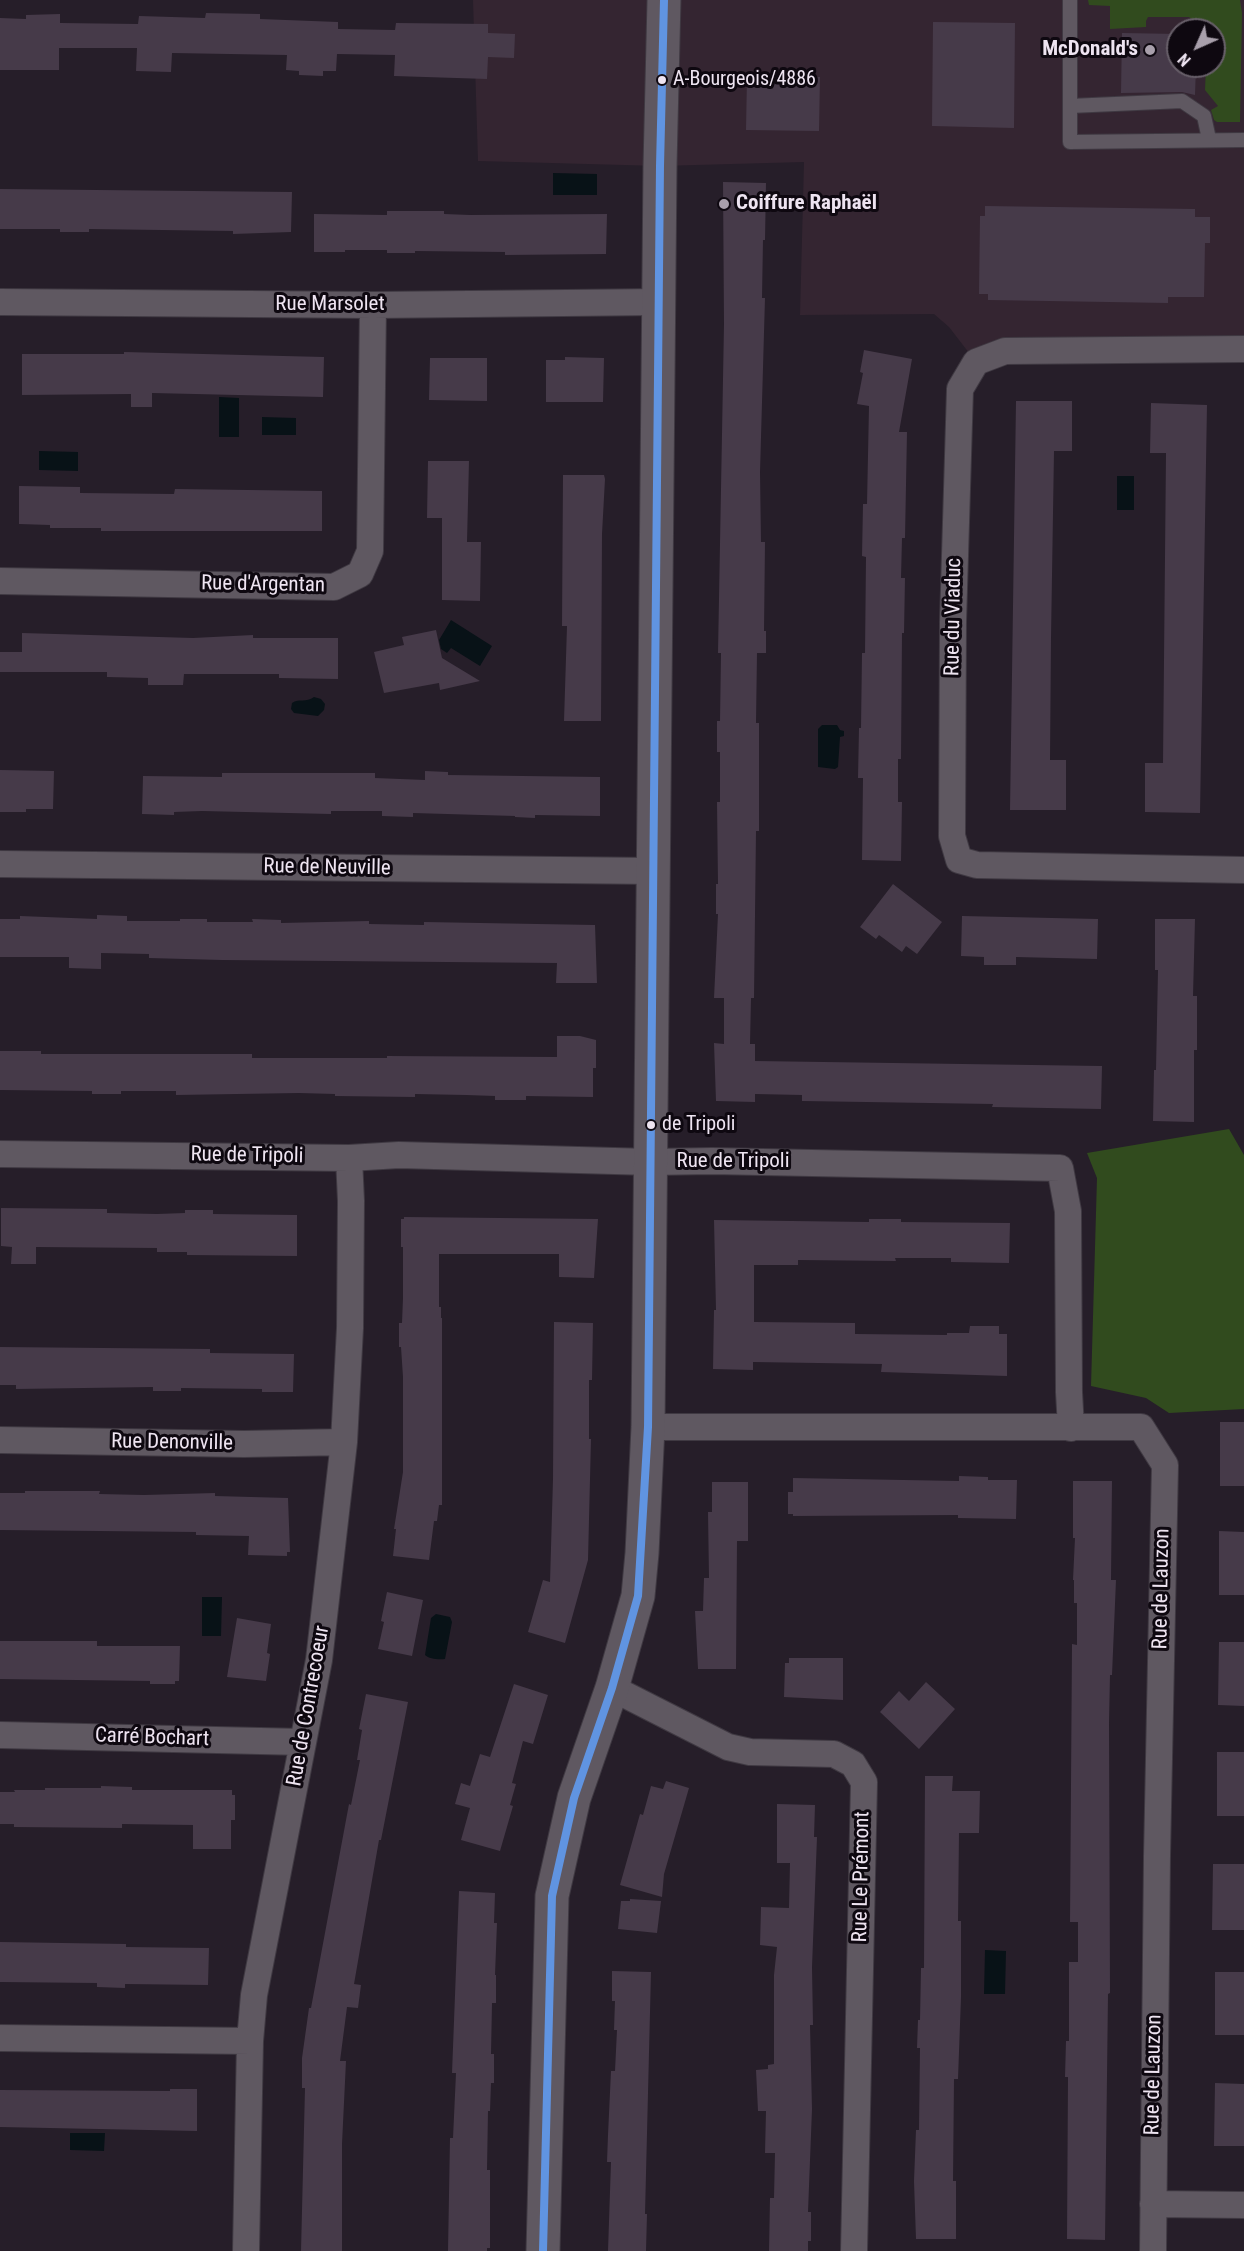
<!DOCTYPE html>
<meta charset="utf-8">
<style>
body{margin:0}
#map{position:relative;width:1244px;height:2251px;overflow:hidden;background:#261e29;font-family:"Roboto Condensed",sans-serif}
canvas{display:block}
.north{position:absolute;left:1166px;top:18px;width:60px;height:60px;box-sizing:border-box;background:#0e0810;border:2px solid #68606a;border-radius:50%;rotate:225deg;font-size:16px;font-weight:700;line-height:24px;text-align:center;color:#eee4f1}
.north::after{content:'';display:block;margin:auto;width:21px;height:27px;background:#a89fab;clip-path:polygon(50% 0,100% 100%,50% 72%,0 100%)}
</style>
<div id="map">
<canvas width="1244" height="2251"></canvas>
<div class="north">N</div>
</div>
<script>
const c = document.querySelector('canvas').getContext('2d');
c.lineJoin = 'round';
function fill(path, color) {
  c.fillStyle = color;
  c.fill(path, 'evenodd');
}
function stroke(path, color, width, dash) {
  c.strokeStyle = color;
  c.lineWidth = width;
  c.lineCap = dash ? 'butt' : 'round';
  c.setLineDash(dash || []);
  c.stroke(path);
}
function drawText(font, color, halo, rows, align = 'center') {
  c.font = font + ' "Roboto Condensed",sans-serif';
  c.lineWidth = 6;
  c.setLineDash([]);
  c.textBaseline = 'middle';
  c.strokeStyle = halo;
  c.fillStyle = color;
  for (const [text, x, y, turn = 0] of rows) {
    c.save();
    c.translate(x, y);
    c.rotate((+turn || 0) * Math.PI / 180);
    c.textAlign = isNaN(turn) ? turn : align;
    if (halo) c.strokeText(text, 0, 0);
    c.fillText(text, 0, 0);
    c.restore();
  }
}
fill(new Path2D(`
 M 473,0 L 1244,0 L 1244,349 L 976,362 L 949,327 L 934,314 L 800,315 L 804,162 L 660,166 L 478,161 ZM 1178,30 L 1214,30 L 1214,66 L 1178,66 Z`), '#342531');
fill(new Path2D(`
 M 1088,0 L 1240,0 L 1242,13 L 1240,122 L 1217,122 L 1214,120 L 1211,110 L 1218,106 L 1205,90 L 1206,66 L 1214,66 L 1214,30 L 1207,30 L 1189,17 L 1148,17 L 1146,21 L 1146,27 L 1110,29 L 1110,6 L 1089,5 Z
 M 1229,1129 L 1244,1155 L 1244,1409 L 1169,1413 L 1146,1398 L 1091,1386 L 1097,1178 L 1087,1153 Z`), '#314b1e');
fill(new Path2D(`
 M 553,173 L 597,174 L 597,195 L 553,195 Z
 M 219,397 L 239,398 L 239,437 L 219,437 Z
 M 262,417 L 296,418 L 296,435 L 262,435 Z
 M 39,451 L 78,452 L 78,471 L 39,470 Z
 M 1117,476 L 1134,476 L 1134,510 L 1117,510 Z
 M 451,620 L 492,646 L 480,666 L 451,648 L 447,653 L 441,649 L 439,640 Z
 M 314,697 L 321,699 L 325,704 L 324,710 L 318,716 L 294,713 L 291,709 L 292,703 C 299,698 306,703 314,697 Z
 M 822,725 L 837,725 L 840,730 L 844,731 L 844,736 L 840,737 L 838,767 L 835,769 L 818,767 L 818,729 Z
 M 202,1597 L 222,1597 L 221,1636 L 202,1636 Z
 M 436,1614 L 450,1617 L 452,1622 L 445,1659 C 439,1660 429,1659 425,1655 L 431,1618 Z
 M 985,1950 L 1006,1951 L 1005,1994 L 984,1994 Z
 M 70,2133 L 105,2133 L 104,2151 L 70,2150 Z`), '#081217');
fill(new Path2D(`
 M 206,13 L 260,14 L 260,19 L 338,22 L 338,29 L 395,30 L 396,23 L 488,24 L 488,33 L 515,34 L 514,58 L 488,57 L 487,79 L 394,76 L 395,55 L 337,54 L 336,71 L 323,71 L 323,76 L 299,75 L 299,71 L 286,70 L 287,55 L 172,53 L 171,72 L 136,71 L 137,48 L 59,48 L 59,70 L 0,70 L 0,18 L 26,19 L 26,15 L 60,14 L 60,23 L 138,24 L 139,16 L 205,18 Z
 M 933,22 L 1015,23 L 1014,128 L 932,126 Z
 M 1122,33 L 1178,34 L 1178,66 L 1196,66 L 1195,95 L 1182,92 L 1121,93 Z
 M 747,77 L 820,77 L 819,131 L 746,130 Z
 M 723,182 L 766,183 L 765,240 L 763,240 L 762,298 L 765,298 L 760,472 L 761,542 L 765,542 L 764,631 L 766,631 L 766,653 L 757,653 L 756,723 L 759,723 L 759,831 L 756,831 L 754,998 L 751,998 L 750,1044 L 755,1044 L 755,1061 L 1102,1066 L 1101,1109 L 992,1107 L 993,1104 L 802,1101 L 802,1095 L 755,1094 L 755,1102 L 716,1101 L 714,1043 L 724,1044 L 724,998 L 714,998 L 718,914 L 716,914 L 716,884 L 718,884 L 717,802 L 720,802 L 720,752 L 717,752 L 717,721 L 720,721 L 721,653 L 718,653 L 724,324 Z
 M 0,189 L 292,192 L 291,232 L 233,234 L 233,231 L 89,229 L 89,232 L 60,232 L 60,229 L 0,229 Z
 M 985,206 L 1195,209 L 1195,217 L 1210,217 L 1210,243 L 1205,243 L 1204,297 L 1168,297 L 1168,303 L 988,300 L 988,294 L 979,294 L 980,216 L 985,216 Z
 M 387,211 L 444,211 L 444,214 L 470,215 L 607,214 L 606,254 L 505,255 L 505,252 L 415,251 L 415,253 L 387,253 L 387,250 L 345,250 L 345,252 L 314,252 L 314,214 L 387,215 Z
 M 864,350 L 912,359 L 899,432 L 907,432 L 905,538 L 902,538 L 901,578 L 905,578 L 904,633 L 902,633 L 901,759 L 898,759 L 898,802 L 902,802 L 901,861 L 862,860 L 863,778 L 858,778 L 859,728 L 861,728 L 862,653 L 865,653 L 866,557 L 862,556 L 863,504 L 867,504 L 869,406 L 857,404 L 863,373 L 860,372 Z
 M 124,352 L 324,357 L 323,397 L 152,393 L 152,407 L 131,407 L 131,394 L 22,395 L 22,354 L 124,354 Z
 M 565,357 L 604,358 L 603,402 L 546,402 L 546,360 L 565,360 Z
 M 430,358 L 487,358 L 487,401 L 429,400 Z
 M 1016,401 L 1072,401 L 1072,451 L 1054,451 L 1051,638 L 1050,760 L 1066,760 L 1066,810 L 1010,810 Z
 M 1151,403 L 1207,405 L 1200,813 L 1145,812 L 1145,763 L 1163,763 L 1166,453 L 1150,453 Z
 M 428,461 L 469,461 L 467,542 L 481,542 L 480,601 L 442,600 L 442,518 L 427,518 Z
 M 563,475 L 604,475 L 605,479 L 602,534 L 601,721 L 564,721 L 567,626 L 562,626 Z
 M 19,486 L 80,487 L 80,493 L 174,494 L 175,489 L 322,491 L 322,531 L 101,531 L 101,528 L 50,528 L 50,525 L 19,524 Z
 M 436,630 L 442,658 L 480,681 L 440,690 L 439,683 L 384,693 L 374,652 L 404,645 L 402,637 Z
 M 22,633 L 193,638 L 253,635 L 253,638 L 338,638 L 338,679 L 279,678 L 279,674 L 184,674 L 183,685 L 148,685 L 148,678 L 107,677 L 107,672 L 0,672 L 0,652 L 22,652 Z
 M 0,770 L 54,771 L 53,809 L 26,809 L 26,812 L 0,812 Z
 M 425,771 L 448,772 L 448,775 L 600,777 L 600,816 L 535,815 L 535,818 L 515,817 L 515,816 L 413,813 L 413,817 L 382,816 L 382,811 L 331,811 L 331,814 L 202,811 L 174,812 L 174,815 L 142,814 L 143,776 L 222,777 L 222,773 L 375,773 L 375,778 L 425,780 Z
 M 893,884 L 942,922 L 917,954 L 906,946 L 902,952 L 879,935 L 876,939 L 860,927 Z
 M 97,915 L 127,916 L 127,921 L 180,921 L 180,919 L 207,919 L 207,922 L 253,922 L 252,919 L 281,920 L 281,923 L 369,921 L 369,924 L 424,925 L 424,922 L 595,925 L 597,983 L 556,983 L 557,963 L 222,960 L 149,958 L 149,954 L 101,953 L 101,969 L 69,968 L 69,957 L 0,957 L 0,919 L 20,919 L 20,916 L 97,919 Z
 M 962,916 L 1098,919 L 1097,959 L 1016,957 L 1016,965 L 984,965 L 984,957 L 961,956 Z
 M 1155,919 L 1195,919 L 1193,996 L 1197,996 L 1197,1050 L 1194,1050 L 1194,1122 L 1153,1121 L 1154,1070 L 1156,1070 L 1158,970 L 1155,970 Z
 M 557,1036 L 580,1036 L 596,1040 L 596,1068 L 593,1068 L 593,1097 L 526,1096 L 526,1100 L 495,1100 L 495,1096 L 466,1095 L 415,1094 L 415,1097 L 335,1096 L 335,1094 L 299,1093 L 176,1095 L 176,1091 L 121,1091 L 121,1094 L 92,1094 L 92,1091 L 0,1090 L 0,1051 L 41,1051 L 41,1054 L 252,1054 L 252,1058 L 387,1058 L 387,1056 L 557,1057 Z
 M 1,1208 L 107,1209 L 107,1213 L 157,1214 L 185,1213 L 185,1210 L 213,1210 L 213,1214 L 297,1215 L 297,1256 L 187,1255 L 187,1252 L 157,1252 L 157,1248 L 36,1247 L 36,1264 L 11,1264 L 12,1247 L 1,1246 Z
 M 404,1217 L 598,1219 L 594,1278 L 559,1277 L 559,1254 L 439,1254 L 439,1307 L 441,1307 L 441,1318 L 442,1318 L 442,1505 L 439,1505 L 437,1521 L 434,1521 L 429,1560 L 393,1556 L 396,1529 L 394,1529 L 403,1472 L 403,1377 L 401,1347 L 399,1347 L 399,1323 L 402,1323 L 403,1298 L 403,1247 L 401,1247 L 401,1219 L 404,1219 Z
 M 869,1219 L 901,1219 L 901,1222 L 1010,1223 L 1009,1263 L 951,1262 L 951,1258 L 895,1258 L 896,1261 L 798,1260 L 798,1265 L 754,1265 L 754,1322 L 855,1323 L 855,1334 L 947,1335 L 947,1333 L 969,1333 L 970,1326 L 999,1326 L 999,1334 L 1007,1334 L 1007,1376 L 881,1372 L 882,1364 L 753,1362 L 753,1370 L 713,1369 L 714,1310 L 716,1310 L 714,1220 L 869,1222 Z
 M 554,1322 L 593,1323 L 592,1380 L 589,1380 L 589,1439 L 591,1439 L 588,1560 L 565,1643 L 528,1632 L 543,1580 L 550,1582 L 553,1479 Z
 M 0,1347 L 210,1349 L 210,1353 L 294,1354 L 293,1392 L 262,1392 L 262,1389 L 181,1388 L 181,1391 L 153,1391 L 153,1387 L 16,1389 L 16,1385 L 0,1385 Z
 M 1220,1422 L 1244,1422 L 1244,1486 L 1220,1486 Z
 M 959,1476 L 988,1477 L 988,1480 L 1017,1480 L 1016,1519 L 958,1518 L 958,1515 L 793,1516 L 793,1514 L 788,1514 L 788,1492 L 793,1492 L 793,1478 L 959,1481 Z
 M 1073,1481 L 1112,1481 L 1111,1580 L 1116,1580 L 1112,1675 L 1110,1675 L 1109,1723 L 1110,1993 L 1108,1994 L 1105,2240 L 1067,2239 L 1068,2077 L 1065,2077 L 1066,2041 L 1069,2041 L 1069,1962 L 1078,1962 L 1078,1922 L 1070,1922 L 1072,1644 L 1077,1645 L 1077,1603 L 1074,1603 L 1074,1580 L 1073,1580 L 1075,1538 L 1073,1538 Z
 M 712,1482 L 748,1482 L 748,1541 L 737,1541 L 736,1669 L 698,1669 L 695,1611 L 703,1611 L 704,1578 L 709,1578 L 708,1512 L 712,1512 Z
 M 25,1491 L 100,1491 L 99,1494 L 144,1495 L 215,1493 L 215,1496 L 288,1498 L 290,1552 L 287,1552 L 287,1556 L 248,1555 L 249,1536 L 196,1535 L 196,1532 L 0,1530 L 0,1493 L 25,1493 Z
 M 1219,1531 L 1244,1532 L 1244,1595 L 1219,1595 Z
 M 387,1592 L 423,1600 L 412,1656 L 378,1649 L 384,1622 L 381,1621 Z
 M 237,1618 L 271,1624 L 267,1653 L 270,1654 L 266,1681 L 227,1677 Z
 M 0,1641 L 97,1641 L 97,1646 L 180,1646 L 179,1681 L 175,1681 L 175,1684 L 150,1684 L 150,1681 L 0,1679 Z
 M 1219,1642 L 1244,1642 L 1244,1706 L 1218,1705 Z
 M 789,1658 L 843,1658 L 843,1700 L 784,1697 L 785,1663 L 789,1663 Z
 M 926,1682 L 955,1709 L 919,1749 L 880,1712 L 899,1691 L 909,1701 Z
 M 514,1684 L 548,1695 L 533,1744 L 523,1741 L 512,1783 L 516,1784 L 510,1805 L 513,1806 L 500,1851 L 461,1840 L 470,1808 L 455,1804 L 461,1783 L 470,1786 L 480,1754 L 490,1757 Z
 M 366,1694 L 408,1702 L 381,1840 L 379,1840 L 354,1984 L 361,1985 L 358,2008 L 347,2007 L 340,2061 L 346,2061 L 342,2144 L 342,2251 L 301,2251 L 305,2088 L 302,2088 L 302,2058 L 309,2008 L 311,2008 L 349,1804 L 351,1805 L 360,1760 L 357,1760 L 362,1730 L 359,1729 Z
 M 1217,1752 L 1244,1752 L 1244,1816 L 1217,1816 Z
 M 925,1776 L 953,1776 L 952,1791 L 980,1791 L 979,1833 L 959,1833 L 958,1921 L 961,1921 L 961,1997 L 958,2079 L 954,2079 L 953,2181 L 956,2181 L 956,2239 L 916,2239 L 914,2181 L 916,2130 L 919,2130 L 920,2048 L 917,2048 L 918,2020 L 920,2020 L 921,1968 L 924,1968 Z
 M 666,1781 L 689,1788 L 664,1874 L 662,1897 L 620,1885 L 640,1814 L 643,1815 L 651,1786 L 663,1789 Z
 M 101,1786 L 132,1787 L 132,1790 L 232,1790 L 232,1795 L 235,1795 L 235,1820 L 231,1820 L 231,1849 L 193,1849 L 193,1825 L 122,1824 L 122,1828 L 14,1827 L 14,1824 L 0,1824 L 0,1792 L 15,1792 L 14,1790 L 45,1790 L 45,1788 L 101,1788 Z
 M 777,1804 L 815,1805 L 814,1837 L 817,1837 L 812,1967 L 813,2025 L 810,2025 L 812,2109 L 808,2212 L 811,2212 L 811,2241 L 808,2241 L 808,2251 L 769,2251 L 770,2198 L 774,2198 L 775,2153 L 765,2153 L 766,2111 L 758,2111 L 756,2070 L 768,2069 L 768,2065 L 774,2064 L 774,1975 L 777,1947 L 760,1945 L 761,1907 L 789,1908 L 790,1863 L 777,1863 Z
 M 1213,1864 L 1244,1864 L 1244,1930 L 1212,1930 Z
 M 459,1891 L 495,1893 L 494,1923 L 497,1923 L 495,1975 L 496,1975 L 496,2003 L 492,2003 L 491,2054 L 494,2054 L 494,2083 L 491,2083 L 490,2111 L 488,2111 L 487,2170 L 490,2170 L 490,2248 L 487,2248 L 487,2251 L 448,2251 L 450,2138 L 453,2138 L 456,2073 L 452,2073 Z
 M 630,1899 L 661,1901 L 657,1933 L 618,1929 L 621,1901 L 630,1901 Z
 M 0,1942 L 126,1944 L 126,1947 L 209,1948 L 208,1985 L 125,1984 L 125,1988 L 97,1987 L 97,1983 L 0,1982 Z
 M 612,1971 L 651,1972 L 645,2214 L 647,2214 L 646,2251 L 608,2251 L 611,2162 L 607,2162 L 608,2135 L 611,2071 L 615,2071 L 617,2030 L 614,2030 L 615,2001 L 612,2001 Z
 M 1215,1972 L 1244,1972 L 1244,2035 L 1215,2035 Z
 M 1215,2083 L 1244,2084 L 1244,2146 L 1214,2146 Z
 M 170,2089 L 197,2089 L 197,2131 L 0,2127 L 0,2090 L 170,2091 Z`), '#463a49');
const lane = new Path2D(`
 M 1070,0 L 1070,142 L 1244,140
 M 1070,106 L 1182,101 L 1204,116 L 1209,139`);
const street = new Path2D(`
 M 0,302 L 373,305 L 660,302
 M 1244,349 L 1005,351 L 976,362 L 960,389 L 953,622 L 952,836 L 959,860 L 977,865 L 1244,870
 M 0,581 L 334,587 L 360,574 L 370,551 L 373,305
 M 0,864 L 654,871
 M 0,1154 L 349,1158 L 399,1155 L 650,1162 L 712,1161 L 1060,1168 L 1068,1211 L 1069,1392 L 1071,1428
 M 648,1427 L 1141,1427 L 1165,1465 L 1157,1856 L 1153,2251
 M 0,1440 L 244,1444 L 344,1442
 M 612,1688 L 728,1747 L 750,1752 L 834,1754 L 853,1764 L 864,1782 L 854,2251
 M 0,1735 L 303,1742
 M 0,2038 L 250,2041
 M 1153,2204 L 1244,2205
 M 246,2251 L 250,2041 L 254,1995 L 319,1660 L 344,1442 L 350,1328 L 351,1201 L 349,1158`);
const secondary = new Path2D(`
 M 543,2251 L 552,1896 L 574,1798 L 612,1688 L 638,1596 L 642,1553 L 648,1427 L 660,166 L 664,0`);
stroke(lane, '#3f3942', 16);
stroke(street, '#3f3942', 28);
stroke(secondary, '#3f3942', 35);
stroke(lane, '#5f5861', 14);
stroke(street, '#5f5861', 26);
stroke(secondary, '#5f5861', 33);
stroke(new Path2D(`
 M 543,2251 L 552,1896 L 574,1798 L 612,1688 L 638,1596 L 648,1427 L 660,166 L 664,0`), '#6094e1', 8);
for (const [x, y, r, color] of [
 [1150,50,6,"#a89fab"],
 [662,80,5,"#eee4f1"],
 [724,204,6,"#a89fab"],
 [651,1125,5,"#eee4f1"]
]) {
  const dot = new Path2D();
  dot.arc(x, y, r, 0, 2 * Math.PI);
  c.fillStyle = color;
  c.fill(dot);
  stroke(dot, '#0e0810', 2);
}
drawText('20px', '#eee4f1', '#0e0810', [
 ["A-Bourgeois/4886",673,80],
 ["de Tripoli",662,1125]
], 'left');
drawText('bold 21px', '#eee4f1', '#0e0810', [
 ["McDonald's",1138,50],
 ["Coiffure Raphaël",736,204,"left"]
], 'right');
drawText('21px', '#eee4f1', '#0e0810', [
 ["Rue Marsolet",330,305],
 ["Rue d'Argentan",263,585,1],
 ["Rue du Viaduc",954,617,-89],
 ["Rue de Neuville",327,868,1],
 ["Rue de Tripoli",247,1156,1],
 ["Rue de Tripoli",733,1162],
 ["Rue Denonville",172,1443,1],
 ["Rue de Lauzon",1162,1589,-89],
 ["Rue de Contrecoeur",309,1706,-80],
 ["Carré Bochart",152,1738,2],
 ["Rue Le Prémont",862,1877,-89],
 ["Rue de Lauzon",1154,2075,-89]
]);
</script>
